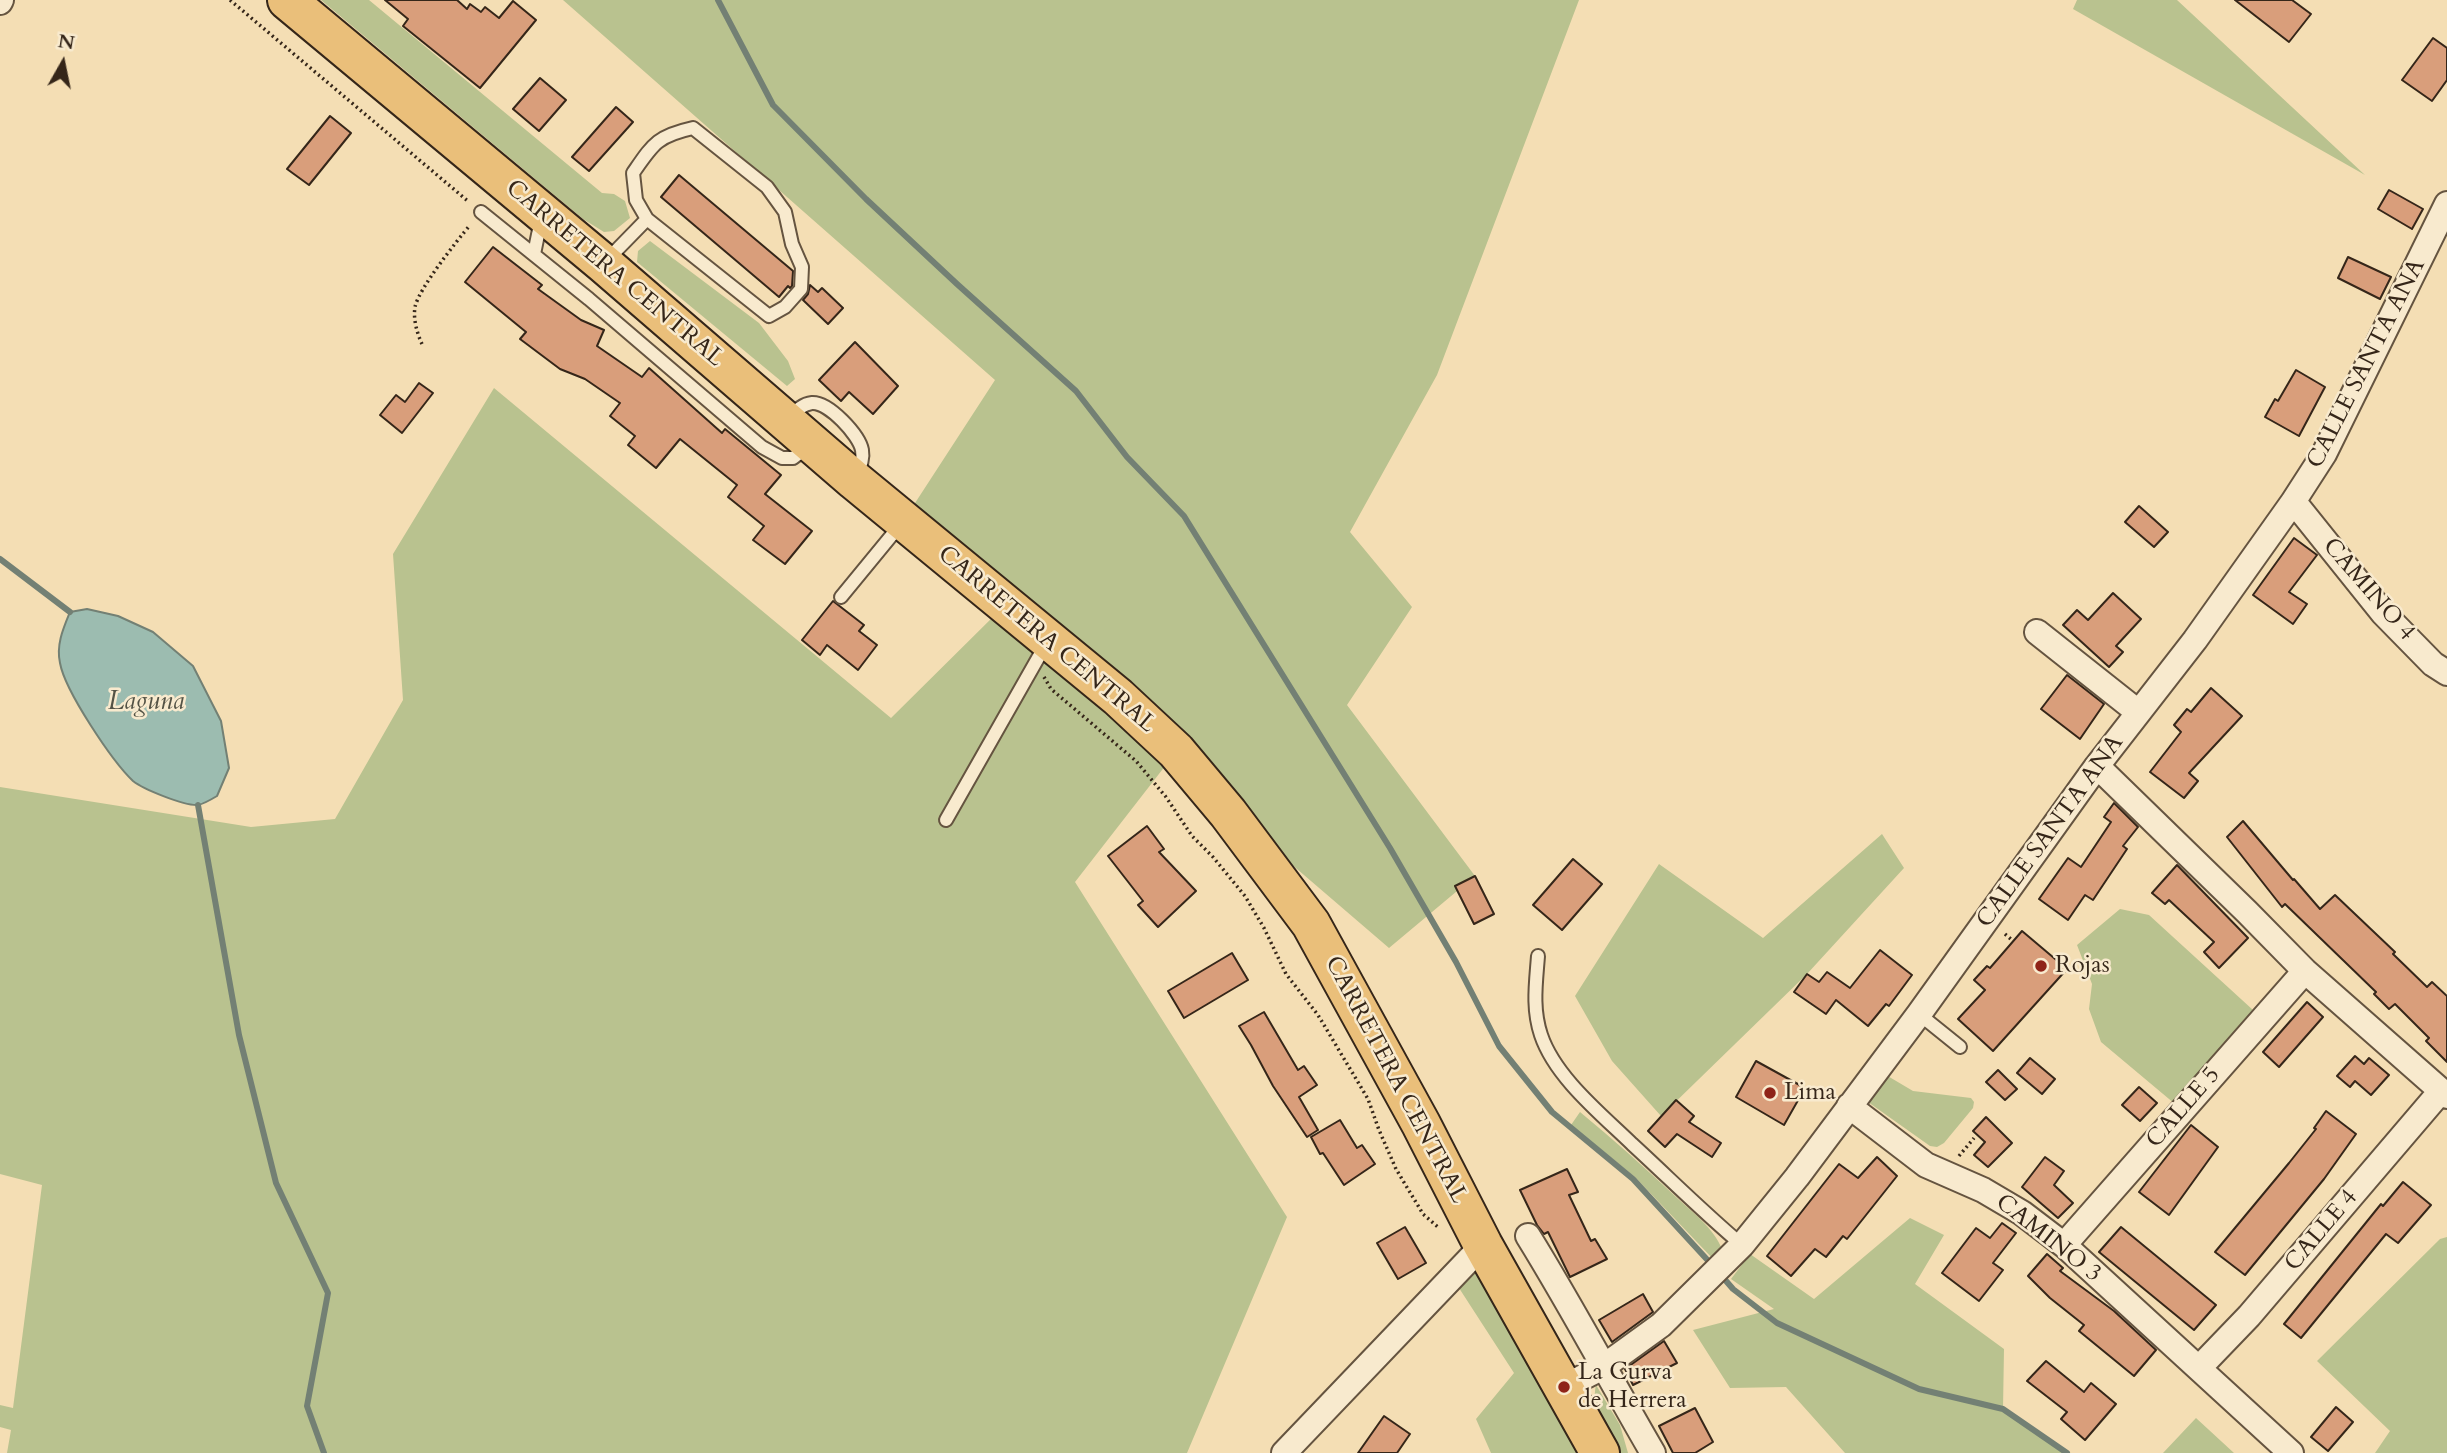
<!DOCTYPE html>
<style>
body{margin:0}
#map{position:relative;width:2447px;height:1453px;overflow:hidden;background:#f4deb4;font-family:Cardo,serif}
canvas{display:block}
.north{position:absolute;left:28px;top:28px;width:70px;height:70px;-webkit-text-stroke:5px #f8eace;paint-order:stroke;rotate:9deg;font-size:19px;font-weight:700;line-height:28px;text-align:center;color:#352619}
.north::after{content:'';display:block;margin:auto;width:24px;height:32px;background:#352619;clip-path:polygon(50% 0,100% 100%,50% 72%,0 100%)}
</style>
<div id="map">
<canvas width="2447" height="1453"></canvas>
<div class="north">N</div>
</div>
<script>
const c = document.querySelector('canvas').getContext('2d');
c.lineJoin = 'round';
function fill(path, color) {
  c.fillStyle = color;
  c.fill(path, 'evenodd');
}
function stroke(path, color, width, dash) {
  c.strokeStyle = color;
  c.lineWidth = width;
  c.lineCap = dash ? 'butt' : 'round';
  c.setLineDash(dash || []);
  c.stroke(path);
}
function drawText(font, color, halo, rows, align = 'center') {
  c.font = font + ' Cardo,serif';
  c.lineWidth = 5;
  c.setLineDash([]);
  c.textBaseline = 'middle';
  c.strokeStyle = halo;
  c.fillStyle = color;
  for (const [text, x, y, turn = 0] of rows) {
    c.save();
    c.translate(x, y);
    c.rotate((+turn || 0) * Math.PI / 180);
    c.textAlign = isNaN(turn) ? turn : align;
    if (halo) c.strokeText(text, 0, 0);
    c.fillText(text, 0, 0);
    c.restore();
  }
}
fill(new Path2D(`
 M 321,0 L 369,0 L 602,193 L 614,194 L 625,201 L 630,218 L 614,231 L 604,232 L 583,219 Z
 M 563,0 L 1579,0 L 1437,375 L 1350,532 L 1412,607 L 1347,705 L 1475,876 L 1389,948 L 1290,863 L 1176,752 L 1075,882 L 1287,1217 L 1187,1453 L 7,1453 L 11,1430 L 0,1427 L 0,1405 L 13,1408 L 42,1185 L 0,1174 L 0,787 L 251,827 L 335,819 L 403,700 L 393,554 L 494,388 L 891,718 L 1001,609 L 904,520 L 995,380 Z
 M 2077,0 L 2177,0 L 2365,175 L 2073,9 Z
 M 650,241 L 759,323 L 788,361 L 795,379 L 787,386 L 637,262 L 638,251 Z
 M 1882,834 L 1904,868 L 1807,974 L 1661,1116 L 1612,1061 L 1575,996 L 1659,864 L 1763,938 Z
 M 2120,909 L 2149,915 L 2253,1010 L 2175,1104 L 2101,1042 L 2089,1009 L 2092,984 L 2077,945 Z
 M 1886,1075 L 1913,1091 L 1971,1098 L 1974,1102 L 1973,1108 L 1944,1143 L 1937,1147 L 1930,1146 L 1868,1102 Z
 M 1580,1112 C 1613,1139 1644,1167 1675,1196 C 1692,1212 1713,1227 1722,1249 L 1715,1261 L 1635,1177 L 1571,1125 Z
 M 1910,1218 L 1944,1235 L 1915,1284 L 2004,1349 L 2003,1409 L 2067,1453 L 1845,1453 L 1786,1387 L 1730,1388 L 1693,1330 L 1774,1309 L 1731,1279 L 1750,1254 L 1814,1299 Z
 M 2447,1237 L 2447,1453 L 2375,1453 L 2390,1431 L 2317,1361 L 2440,1239 Z
 M 1480,1267 L 1590,1453 L 1491,1453 L 1476,1419 L 1514,1373 L 1459,1288 L 1473,1270 Z
 M 1596,1385 L 1620,1425 L 1628,1453 L 1621,1453 C 1608,1432 1590,1409 1596,1385 Z
 M 2196,1418 L 2234,1453 L 2163,1453 Z`), '#b9c28f');
const water = new Path2D(`
 M 87,609 L 118,616 L 153,632 L 193,666 L 221,721 L 229,768 L 217,796 C 212,799 203,804 198,805 C 184,806 143,789 133,781 C 112,761 65,691 60,663 C 56,645 63,629 70,612 Z`);
fill(water, '#9cbcb0');
stroke(water, '#738074', 2);
stroke(new Path2D(`
 M 718,0 L 773,105 L 866,199 L 957,284 L 1076,391 L 1127,457 L 1184,516 L 1390,848 L 1456,962 L 1499,1046 L 1552,1112 L 1633,1179 L 1713,1266
 M 0,559 L 70,612
 M 198,805 L 239,1035 L 276,1183 L 328,1293 L 307,1406 L 324,1453
 M 1720,1274 L 1733,1289 L 1777,1323 L 1919,1389 L 2003,1409 L 2067,1453`), '#738074', 6);
const building = new Path2D(`
 M 385,0 L 457,0 L 467,9 L 470,4 L 481,12 L 485,7 L 499,18 L 513,1 L 536,20 L 480,88 L 403,26 L 408,19 Z
 M 2235,0 L 2292,0 L 2311,14 L 2289,42 Z
 M 2433,38 L 2447,48 L 2447,80 L 2432,101 L 2402,80 Z
 M 540,78 L 566,100 L 539,131 L 513,109 Z
 M 616,107 L 633,122 L 589,171 L 572,157 Z
 M 330,116 L 351,133 L 309,185 L 287,169 Z
 M 679,175 L 793,271 L 792,286 L 790,288 L 788,286 L 779,297 L 661,197 Z
 M 2389,190 L 2423,209 L 2412,229 L 2378,209 Z
 M 493,247 L 542,285 L 538,289 L 581,320 L 604,330 L 597,346 L 642,377 L 649,368 L 722,433 L 725,429 L 781,475 L 765,494 L 812,531 L 785,564 L 753,540 L 764,526 L 728,497 L 737,485 L 680,439 L 656,468 L 628,445 L 635,436 L 610,416 L 620,403 L 585,379 L 560,369 L 520,339 L 526,332 L 465,282 Z
 M 2348,257 L 2391,277 L 2380,299 L 2338,278 Z
 M 810,285 L 818,292 L 822,288 L 843,308 L 828,324 L 803,300 L 808,294 Z
 M 855,342 L 898,386 L 873,414 L 849,392 L 841,401 L 819,380 Z
 M 2296,370 L 2325,387 L 2299,436 L 2265,417 L 2275,399 L 2278,401 Z
 M 419,383 L 433,393 L 402,433 L 380,415 L 396,395 L 405,402 Z
 M 2139,506 L 2168,532 L 2154,547 L 2125,522 Z
 M 2294,538 L 2317,555 L 2289,592 L 2307,604 L 2293,624 L 2253,595 Z
 M 2113,593 L 2141,619 L 2116,646 L 2123,652 L 2109,667 L 2063,625 L 2077,610 L 2088,620 Z
 M 833,601 L 864,625 L 859,631 L 877,645 L 858,670 L 827,645 L 820,655 L 802,640 Z
 M 2067,675 L 2104,704 L 2080,739 L 2041,709 Z
 M 2211,688 L 2242,716 L 2189,773 L 2198,781 L 2184,798 L 2150,772 L 2181,732 L 2174,725 L 2187,709 L 2191,712 Z
 M 2114,803 L 2138,827 L 2123,846 L 2127,849 L 2093,900 L 2085,895 L 2068,920 L 2039,899 L 2068,858 L 2081,867 L 2111,822 L 2104,817 Z
 M 2243,821 L 2293,880 L 2294,879 L 2320,909 L 2335,895 L 2395,952 L 2393,954 L 2427,987 L 2432,982 L 2447,996 L 2447,1062 L 2426,1041 L 2429,1038 L 2395,1004 L 2389,1009 L 2374,994 L 2376,992 L 2285,904 L 2282,907 L 2227,837 Z
 M 1147,826 L 1164,849 L 1159,852 L 1196,891 L 1158,927 L 1138,905 L 1143,901 L 1108,856 Z
 M 1573,859 L 1602,884 L 1562,930 L 1533,905 Z
 M 2177,865 L 2248,938 L 2219,968 L 2204,952 L 2214,942 L 2169,900 L 2165,904 L 2152,893 Z
 M 1475,876 L 1494,914 L 1474,924 L 1455,886 Z
 M 2022,931 L 2067,969 L 1993,1051 L 1958,1019 L 1985,990 L 1974,980 L 1987,966 L 1990,968 Z
 M 1880,950 L 1912,975 L 1889,1006 L 1886,1004 L 1868,1026 L 1836,1000 L 1826,1014 L 1794,992 L 1807,974 L 1819,982 L 1827,972 L 1850,988 Z
 M 1232,953 L 1248,980 L 1184,1018 L 1168,991 Z
 M 2307,1002 L 2323,1017 L 2279,1067 L 2263,1052 Z
 M 1264,1012 L 1298,1070 L 1304,1066 L 1317,1085 L 1299,1097 L 1318,1130 L 1307,1137 L 1273,1086 L 1251,1045 L 1239,1026 Z
 M 2355,1056 L 2364,1064 L 2369,1058 L 2389,1075 L 2371,1095 L 2355,1081 L 2350,1087 L 2337,1076 Z
 M 2030,1058 L 2055,1079 L 2042,1094 L 2017,1073 Z
 M 1756,1061 L 1805,1088 L 1784,1125 L 1736,1097 Z
 M 1998,1070 L 2017,1089 L 2005,1100 L 1986,1082 Z
 M 2139,1087 L 2157,1103 L 2140,1121 L 2122,1105 Z
 M 1676,1100 L 1694,1116 L 1689,1122 L 1721,1143 L 1712,1157 L 1677,1134 L 1665,1147 L 1648,1131 Z
 M 2326,1111 L 2356,1134 L 2324,1179 L 2245,1275 L 2215,1252 L 2289,1163 L 2316,1129 L 2314,1128 Z
 M 1986,1117 L 2012,1143 L 1988,1167 L 1974,1155 L 1985,1142 L 1973,1131 Z
 M 1340,1120 L 1357,1148 L 1362,1145 L 1375,1164 L 1344,1185 L 1323,1153 L 1320,1154 L 1311,1137 Z
 M 2191,1125 L 2218,1147 L 2169,1215 L 2139,1192 Z
 M 1877,1157 L 1897,1176 L 1847,1239 L 1843,1236 L 1826,1257 L 1815,1249 L 1791,1276 L 1767,1256 L 1839,1164 L 1858,1178 Z
 M 2045,1157 L 2064,1171 L 2054,1185 L 2073,1203 L 2058,1218 L 2022,1187 Z
 M 1567,1169 L 1578,1192 L 1569,1195 L 1591,1241 L 1595,1239 L 1607,1259 L 1570,1277 L 1548,1232 L 1544,1234 L 1537,1225 L 1520,1190 Z
 M 2403,1182 L 2431,1205 L 2398,1243 L 2386,1234 L 2301,1338 L 2284,1324 L 2381,1204 L 2383,1206 Z
 M 2002,1223 L 2016,1233 L 1993,1263 L 2003,1270 L 1979,1301 L 1942,1273 L 1976,1228 L 1990,1238 Z
 M 1405,1227 L 1426,1263 L 1398,1279 L 1377,1243 Z
 M 2121,1227 L 2216,1305 L 2194,1330 L 2099,1252 Z
 M 2047,1254 L 2063,1268 L 2060,1271 L 2114,1311 L 2156,1350 L 2134,1376 L 2079,1331 L 2084,1325 L 2050,1298 L 2028,1276 Z
 M 1643,1294 L 1653,1312 L 1612,1342 L 1599,1320 Z
 M 1664,1341 L 1677,1363 L 1633,1385 L 1625,1369 Z
 M 2046,1361 L 2084,1392 L 2091,1383 L 2116,1404 L 2085,1440 L 2061,1419 L 2067,1412 L 2027,1381 Z
 M 2336,1407 L 2353,1422 L 2328,1451 L 2311,1437 Z
 M 1695,1408 L 1713,1442 L 1695,1453 L 1673,1453 L 1659,1426 Z
 M 1384,1416 L 1410,1434 L 1397,1453 L 1358,1453 Z`);
fill(building, '#d99e7b');
stroke(building, '#352619', 2);
const lane = new Path2D(`
 M 693,128 L 767,187 L 785,212 L 792,244 L 802,267 L 801,289 L 785,307 L 769,316 L 647,219 L 636,200 L 633,173 C 653,144 657,136 693,128 Z
 M 481,212 L 589,299 L 762,447 L 782,458 L 793,458 L 809,446
 M 534,254 L 541,220
 M 606,261 L 647,219
 M 789,418 C 795,412 802,404 812,403 C 829,402 859,435 862,450 C 864,461 859,468 855,477
 M 841,597 L 901,524
 M 946,820 L 1046,644
 M 1538,956 C 1536,983 1532,1008 1541,1035 C 1555,1077 1601,1114 1632,1144 C 1669,1178 1704,1213 1742,1245
 M 1919,1014 L 1960,1047`);
const street = new Path2D(`
 M 0,2 L 1,0
 M 2294,502 L 2383,613 L 2433,664 L 2447,673
 M 2037,632 L 2138,712
 M 2097,766 L 2247,912 L 2305,971 L 2447,1096
 M 1849,1106 L 1926,1165 L 1983,1190 L 2022,1213 L 2064,1245 L 2291,1453
 M 1528,1236 C 1572,1307 1611,1381 1653,1453
 M 2064,1245 L 2305,971
 M 2199,1368 L 2249,1316 L 2441,1091
 M 1564,1387 L 1603,1367 L 1661,1325 L 1742,1245 L 1797,1177 L 1919,1014 L 2097,766 L 2195,640 L 2293,502 L 2324,454 L 2447,204
 M 1284,1453 L 1483,1245`);
const highway = new Path2D(`
 M 287,0 L 604,264 L 854,480 L 1118,697 L 1176,751 L 1228,813 L 1311,924 L 1421,1124 L 1483,1245 L 1600,1453`);
stroke(lane, '#655440', 16);
stroke(street, '#655440', 28);
stroke(highway, '#352619', 42);
stroke(new Path2D(`
 M 230,0 L 469,202
 M 422,344 C 417,333 413,319 415,307 C 419,288 457,241 470,225
 M 1044,677 L 1051,689 L 1136,761 L 1166,797 L 1192,836 L 1213,857 L 1245,896 L 1264,928 L 1286,974 L 1318,1015 L 1368,1099 L 1379,1130 L 1396,1169 L 1423,1214 L 1439,1228
 M 2005,934 L 2013,941
 M 1959,1156 L 1974,1138`), '#352619', 3.5, [2, 3.5]);
stroke(lane, '#f8eace', 12);
stroke(street, '#f8eace', 24);
stroke(highway, '#eabf7a', 38);
for (const [x, y, r, color] of [
 [2041,966,7,"#8f2418"],
 [1770,1093,7,"#8f2418"],
 [1564,1387,7,"#8f2418"]
]) {
  const dot = new Path2D();
  dot.arc(x, y, r, 0, 2 * Math.PI);
  c.fillStyle = color;
  c.fill(dot);
  stroke(dot, '#f8eace', 2.5);
}
drawText('24px', '#352619', '#f8eace', [
 ["CARRETERA CENTRAL",614,274,40],
 ["CALLE SANTA ANA",2367,364,-63],
 ["CAMINO 4",2368,590,49],
 ["CARRETERA CENTRAL",1046,640,40],
 ["CALLE SANTA ANA",2051,832,-54],
 ["CARRETERA CENTRAL",1395,1080,62],
 ["CALLE 5",2184,1108,-49],
 ["CALLE 4",2322,1231,-50],
 ["CAMINO 3",2048,1239,38]
]);
drawText('24px', '#352619', '#f8eace', [
 ["Rojas",2055,966],
 ["Lima",1784,1093],
 ["La Curva",1578,1373],
 ["de Herrera",1578,1401]
], 'left');
drawText('italic 26px', '#545346', '#f8eace', [
 ["Laguna",146,703]
]);
</script>
